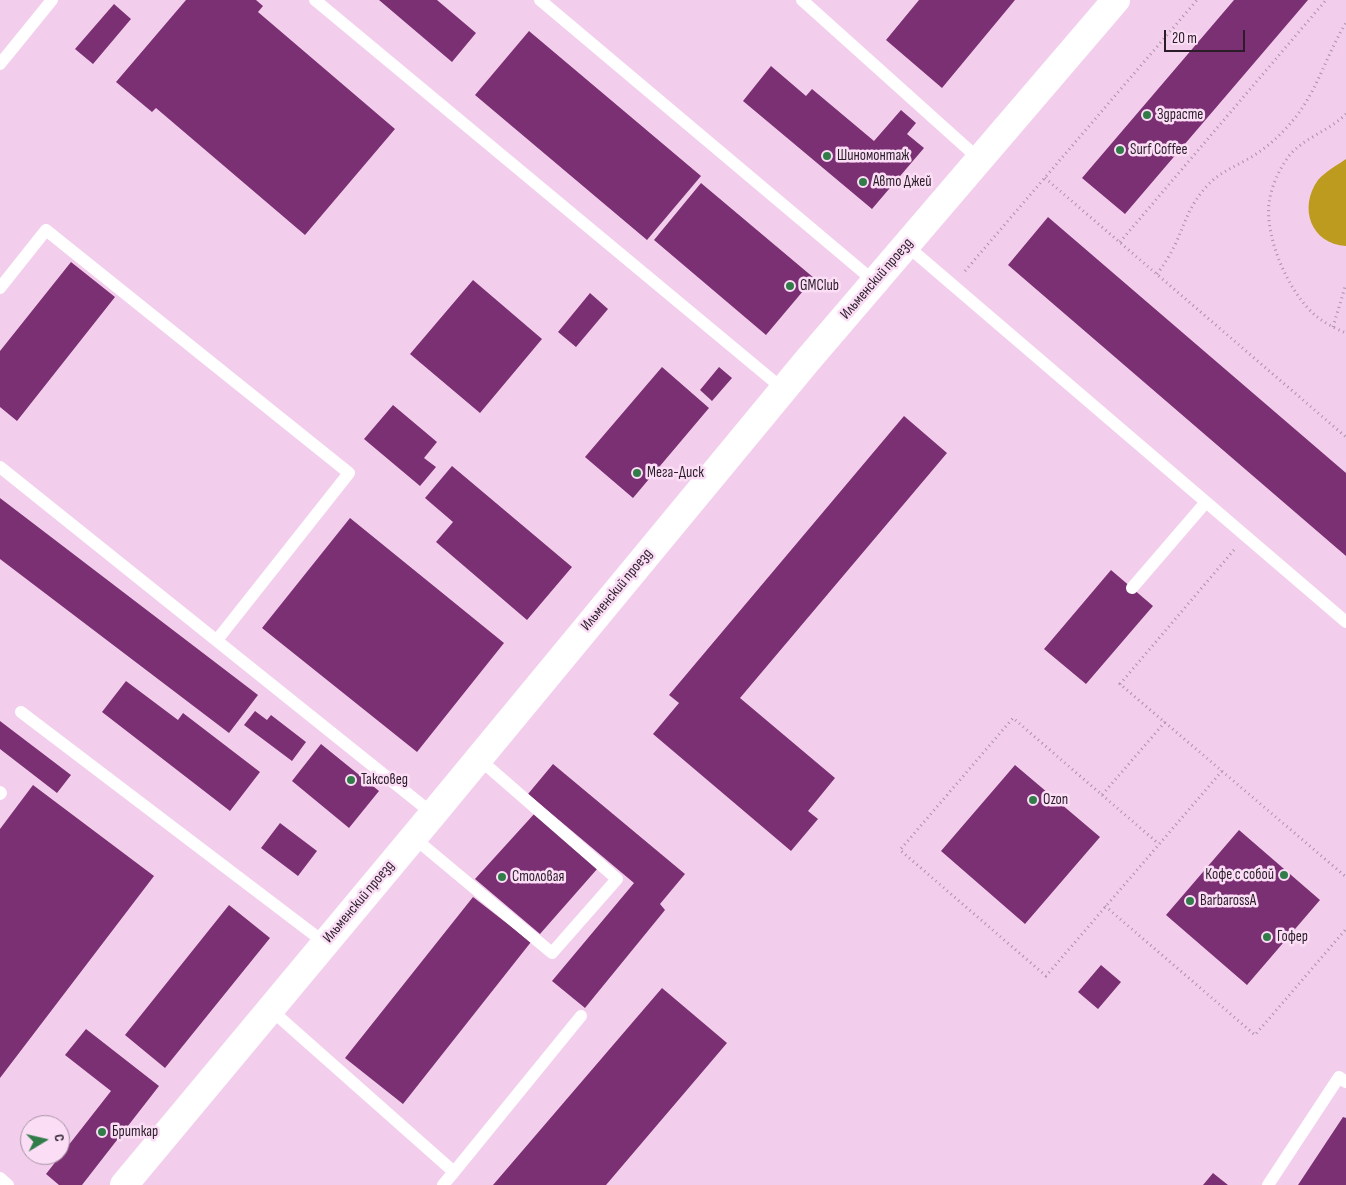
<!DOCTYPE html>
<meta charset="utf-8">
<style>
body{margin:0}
#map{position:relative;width:1346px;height:1185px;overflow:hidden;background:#f2ceec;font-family:"Sofia Sans Condensed",sans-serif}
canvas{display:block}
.north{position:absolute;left:20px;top:1115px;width:50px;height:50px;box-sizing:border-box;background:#fbdef6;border:1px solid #a791a4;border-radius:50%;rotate:81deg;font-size:14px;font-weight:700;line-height:20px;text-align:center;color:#2a1d28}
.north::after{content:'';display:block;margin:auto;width:18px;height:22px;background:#327c4a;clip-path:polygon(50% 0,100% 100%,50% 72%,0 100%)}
.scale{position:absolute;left:1164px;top:30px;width:81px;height:22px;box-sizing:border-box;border:2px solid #2a1d28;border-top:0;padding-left:6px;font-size:15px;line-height:18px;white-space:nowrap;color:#2a1d28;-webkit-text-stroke:4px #fbdef6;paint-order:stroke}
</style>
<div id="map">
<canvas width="1346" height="1185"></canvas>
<div class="north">С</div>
<div class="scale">20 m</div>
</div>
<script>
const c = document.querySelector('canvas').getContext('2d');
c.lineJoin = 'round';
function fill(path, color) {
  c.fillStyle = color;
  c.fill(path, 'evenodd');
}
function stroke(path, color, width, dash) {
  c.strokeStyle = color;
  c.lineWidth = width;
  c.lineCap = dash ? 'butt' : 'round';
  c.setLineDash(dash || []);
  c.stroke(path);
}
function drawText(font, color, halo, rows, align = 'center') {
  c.font = font + ' "Sofia Sans Condensed",sans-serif';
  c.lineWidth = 5;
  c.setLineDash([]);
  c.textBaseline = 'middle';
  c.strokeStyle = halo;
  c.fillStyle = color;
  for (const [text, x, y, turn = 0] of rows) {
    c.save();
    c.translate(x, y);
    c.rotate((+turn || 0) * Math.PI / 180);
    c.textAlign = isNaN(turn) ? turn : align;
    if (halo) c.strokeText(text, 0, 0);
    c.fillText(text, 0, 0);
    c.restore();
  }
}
fill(new Path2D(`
 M 1346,159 L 1346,246 C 1311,244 1298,208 1318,180 C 1326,171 1336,166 1346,159 Z`), '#bd9b1f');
fill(new Path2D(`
 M 186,0 L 256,0 L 263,6 L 258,12 L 395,129 L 305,235 L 156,108 L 152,112 L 116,82 Z
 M 379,0 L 437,0 L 476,33 L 452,62 Z
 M 919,0 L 1015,0 L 942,88 L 886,40 Z
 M 1234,0 L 1308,0 L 1125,214 L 1082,178 Z
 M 114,4 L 131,19 L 93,64 L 75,49 Z
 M 529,31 L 701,176 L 647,240 L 475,95 Z
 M 771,66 L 806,96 L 812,89 L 874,141 L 901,110 L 916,123 L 907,134 L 924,148 L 872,209 L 743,101 Z
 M 701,183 L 814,278 L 766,335 L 654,240 Z
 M 1048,217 L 1346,473 L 1346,556 L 1008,265 Z
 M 71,262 L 115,297 L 17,421 L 0,407 L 0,351 Z
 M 473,280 L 542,339 L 480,413 L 410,354 Z
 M 590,293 L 608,309 L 576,347 L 558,332 Z
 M 662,367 L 709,408 L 633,498 L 585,457 Z
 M 719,367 L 732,378 L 712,401 L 700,390 Z
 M 393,405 L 437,442 L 424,458 L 436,467 L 420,486 L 364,439 Z
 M 904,416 L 947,453 L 740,698 L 835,778 L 808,811 L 818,819 L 791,851 L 653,734 L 679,703 L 669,695 Z
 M 452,466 L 572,567 L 527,620 L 436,542 L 453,522 L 425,498 Z
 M 0,498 L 258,695 L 229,733 L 0,559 Z
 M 350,518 L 504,643 L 417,752 L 262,628 Z
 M 1111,570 L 1153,606 L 1086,684 L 1044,649 Z
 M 126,681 L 178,720 L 183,713 L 260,772 L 230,811 L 102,712 Z
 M 255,711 L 267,720 L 271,715 L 306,742 L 292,761 L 244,725 Z
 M 0,721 L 71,775 L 57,793 L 0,749 Z
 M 321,744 L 379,791 L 349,828 L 292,781 Z
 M 553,764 L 685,874 L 660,904 L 665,910 L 585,1008 L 552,981 L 634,883 L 528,794 Z
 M 1015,765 L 1100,837 L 1025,924 L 941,851 Z
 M 33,785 L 154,876 L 0,1078 L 0,829 Z
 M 535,813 L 598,868 L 540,934 L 475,879 Z
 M 280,823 L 317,851 L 298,876 L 261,848 Z
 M 1239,830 L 1320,900 L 1247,985 L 1166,915 Z
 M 473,897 L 531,942 L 403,1104 L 345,1058 Z
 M 229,905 L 270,938 L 165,1068 L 125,1035 Z
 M 1101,965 L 1121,982 L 1098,1009 L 1078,992 Z
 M 662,988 L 727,1043 L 606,1185 L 493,1185 Z
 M 86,1029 L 159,1086 L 82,1185 L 59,1185 L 46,1174 L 111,1091 L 65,1055 Z
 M 1343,1117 L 1346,1118 L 1346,1185 L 1298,1185 Z
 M 1213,1173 L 1228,1185 L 1203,1185 Z`), '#7b3073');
stroke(new Path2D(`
 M 1346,114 C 1329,131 1303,138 1288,157 C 1279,170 1271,187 1269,203 C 1265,239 1289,293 1316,316 C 1325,323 1336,329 1346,333
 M 1045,178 L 1346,437
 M 1120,242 L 1326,0
 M 965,271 L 1197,0
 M 1157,274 C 1164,265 1170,255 1175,245 C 1186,221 1189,205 1208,185 C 1219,173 1232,168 1246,160 C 1265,150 1282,134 1295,118 C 1318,89 1327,53 1346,23
 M 1333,327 L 1345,287 L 1346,287
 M 1234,550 L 1120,684 L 1346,877
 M 1165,722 L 1102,795 L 1013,718 L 900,850 L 1046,976 L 1222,771
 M 1102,795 L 1159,844
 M 1105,906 L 1255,1035 L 1346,929`), '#ac90a7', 3, [1, 4]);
stroke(new Path2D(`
 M 315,0 L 783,389
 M 540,0 L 875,282
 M 802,0 L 979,159
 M 0,64 L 52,0
 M 906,245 L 1346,622
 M 0,288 L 46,230 L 349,473 L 217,640
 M 0,467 L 433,814
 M 1132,588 L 1206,502
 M 21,712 L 325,943
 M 0,792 L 1,793 L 0,794
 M 413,837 L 552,953 L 617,879 L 478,758
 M 270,1009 L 454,1172 L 443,1185
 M 454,1172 L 581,1016
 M 0,1178 L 8,1185
 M 1268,1185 L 1339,1077 L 1346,1082`), '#fff', 12);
stroke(new Path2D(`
 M 124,1185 L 433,814 L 807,361 L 1116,0`), '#fff', 28);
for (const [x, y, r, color] of [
 [1147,115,5,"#327c4a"],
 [1120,150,5,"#327c4a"],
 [827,156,5,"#327c4a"],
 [863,182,5,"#327c4a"],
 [790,286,5,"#327c4a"],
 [637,473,5,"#327c4a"],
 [351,780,5,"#327c4a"],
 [1033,800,5,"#327c4a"],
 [1284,875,5,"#327c4a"],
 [502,877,5,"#327c4a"],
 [1190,901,5,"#327c4a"],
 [1267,937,5,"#327c4a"],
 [102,1132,5,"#327c4a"]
]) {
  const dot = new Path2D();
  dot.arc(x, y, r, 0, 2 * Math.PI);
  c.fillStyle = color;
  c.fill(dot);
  stroke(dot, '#fbdef6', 2);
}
drawText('15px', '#2a1d28', '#fbdef6', [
 ["Здрасте",1157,115],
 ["Surf Coffee",1130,150],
 ["Шиномонтаж",837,156],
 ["Авто Джей",873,182],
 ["GMClub",800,286],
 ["Мега-Диск",647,473],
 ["Таксовед",361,780],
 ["Ozon",1043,800],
 ["Кофе с собой",1274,875,"right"],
 ["Столовая",512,877],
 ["BarbarossA",1200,901],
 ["Гофер",1277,937],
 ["Бриткар",112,1132]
], 'left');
drawText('15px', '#2a1d28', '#fbdef6', [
 ["Ильменский проезд",877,279,-49],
 ["Ильменский проезд",617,590,-50],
 ["Ильменский проезд",359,902,-50]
]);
</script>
